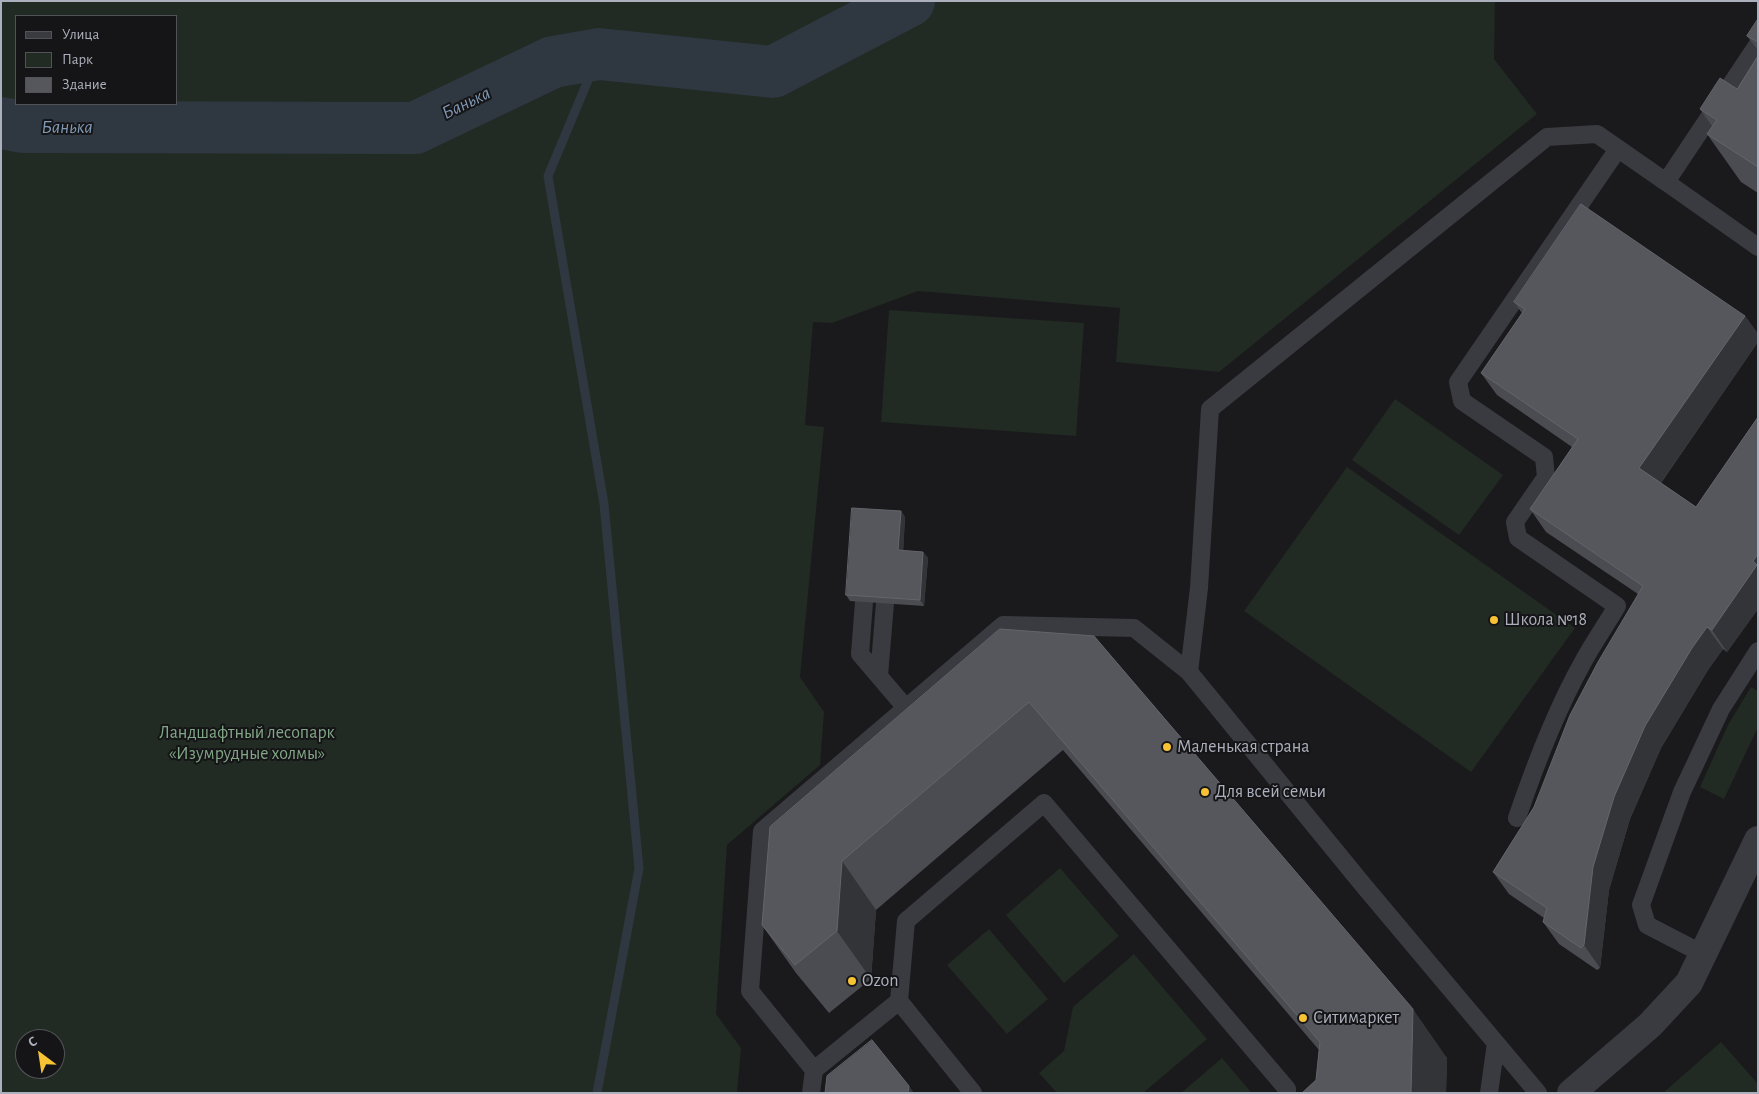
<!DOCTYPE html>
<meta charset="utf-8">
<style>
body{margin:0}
#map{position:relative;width:1759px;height:1094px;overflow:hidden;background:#1a1a1c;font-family:"Alegreya Sans",sans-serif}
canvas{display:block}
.frame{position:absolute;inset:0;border:2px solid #acb0bc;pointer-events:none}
.legend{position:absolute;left:15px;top:15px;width:162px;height:90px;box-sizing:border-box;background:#151517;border:1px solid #515359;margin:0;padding:6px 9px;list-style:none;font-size:15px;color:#acb0bc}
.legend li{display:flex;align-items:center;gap:10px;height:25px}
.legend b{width:25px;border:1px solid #515359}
.north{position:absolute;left:15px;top:1029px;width:50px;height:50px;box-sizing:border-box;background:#151517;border:1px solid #515359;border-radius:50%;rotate:329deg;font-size:14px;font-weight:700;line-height:20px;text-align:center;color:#acb0bc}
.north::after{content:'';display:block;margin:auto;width:18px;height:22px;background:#f8c235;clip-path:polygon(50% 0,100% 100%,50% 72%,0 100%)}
</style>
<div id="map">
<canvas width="1759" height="1094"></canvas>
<div class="frame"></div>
<ul class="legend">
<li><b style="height:6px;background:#3a3b41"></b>Улица</li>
<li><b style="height:14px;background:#212a23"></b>Парк</li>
<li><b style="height:14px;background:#56575d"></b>Здание</li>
</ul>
<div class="north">С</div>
</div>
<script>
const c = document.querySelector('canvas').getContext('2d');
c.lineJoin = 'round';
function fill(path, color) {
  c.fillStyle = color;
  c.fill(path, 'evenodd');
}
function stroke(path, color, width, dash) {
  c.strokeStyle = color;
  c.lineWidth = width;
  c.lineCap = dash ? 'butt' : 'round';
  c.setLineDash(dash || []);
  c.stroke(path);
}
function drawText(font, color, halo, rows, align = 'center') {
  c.font = font + ' "Alegreya Sans",sans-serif';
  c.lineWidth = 4;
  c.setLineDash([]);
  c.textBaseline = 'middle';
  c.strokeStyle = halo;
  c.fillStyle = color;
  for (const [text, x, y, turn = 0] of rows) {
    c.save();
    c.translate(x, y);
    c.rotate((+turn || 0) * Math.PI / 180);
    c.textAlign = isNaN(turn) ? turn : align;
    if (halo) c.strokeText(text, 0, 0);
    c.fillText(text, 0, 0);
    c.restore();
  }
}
fill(new Path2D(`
 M 1,1 L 1495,1 L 1494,59 L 1537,114 L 1219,372 L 1116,362 L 1120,308 L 918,291 L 832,323 L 813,322 L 805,425 L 824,427 L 800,677 L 824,712 L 820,765 L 727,845 L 716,1014 L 741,1048 L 737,1093 L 1,1093 ZM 176,16 L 176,104 L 16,104 L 16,16 ZM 25,1039 L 55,1039 L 55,1069 L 25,1069 Z
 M 889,310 L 1084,323 L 1076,436 L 881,422 Z
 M 1395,399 L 1503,475 L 1459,535 L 1352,460 Z
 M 1347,467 L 1575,628 L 1471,772 L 1244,611 Z
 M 1751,687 L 1758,691 L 1758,727 L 1724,799 L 1700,787 L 1728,725 Z
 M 1060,868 L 1119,936 L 1064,983 L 1006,915 Z
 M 989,929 L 1048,999 L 1007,1034 L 947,965 Z
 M 1134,954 L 1207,1039 L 1143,1093 L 1057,1093 L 1039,1073 L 1064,1051 L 1073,1007 Z
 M 1721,1042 L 1758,1084 L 1758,1093 L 1663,1093 Z
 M 1222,1058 L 1250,1091 L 1249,1093 L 1181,1093 Z`), '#212a23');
stroke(new Path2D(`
 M 597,1093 L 639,868 L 604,504 L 548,176 L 599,54`), '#2f3841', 9);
stroke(new Path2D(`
 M 1,123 L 23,127 L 415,128 L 553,62 L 599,54 L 773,72 L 909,1`), '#2f3841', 52);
stroke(new Path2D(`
 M 1758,44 L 1666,182 L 1758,247
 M 864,602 L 860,654 L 906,708
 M 1189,672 L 1199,588 L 1210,409 L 1547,137 L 1597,134 L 1666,182
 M 879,676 L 885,603
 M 1517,818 C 1535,765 1555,712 1583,662 C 1593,643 1606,625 1617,606 L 1518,538 L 1515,522 L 1546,477 L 1544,457 L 1462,401 L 1458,382 L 1618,149
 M 1703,954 L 1647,925 L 1641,905 L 1682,792 L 1721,709 L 1758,651
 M 814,1070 L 750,991 L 762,831 L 1003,625 L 1134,628 L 1189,672 L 1364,886 L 1538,1093
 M 811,1093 L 814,1070 L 899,1001
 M 973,1093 L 899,1001 L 906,921 L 1044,803 L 1287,1089 L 1287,1093
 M 1489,1093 L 1496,1043`), '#3a3b41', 18);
stroke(new Path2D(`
 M 1571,1093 L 1650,1025 L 1689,983 L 1758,840`), '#3a3b41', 28);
fill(new Path2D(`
 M 1758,19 L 1758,50 L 1747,36 Z
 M 1758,56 L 1758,193 L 1741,182 L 1707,134 L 1712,126 L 1700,109 L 1737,89 Z
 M 1514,302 L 1745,316 L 1758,334 L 1758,342 L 1661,483 L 1696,507 L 1758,417 L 1758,609 L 1727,652 L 1723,649 L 1708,670 L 1661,748 L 1630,819 L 1609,890 L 1600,968 L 1597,970 L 1559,944 L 1543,922 L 1544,918 L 1509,894 L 1493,872 L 1534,807 L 1638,594 L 1546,532 L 1530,509 L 1572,447 L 1497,395 L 1481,373 L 1522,313 Z
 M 901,511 L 905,517 L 903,551 L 923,552 L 928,558 L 924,606 L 850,601 L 846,595 Z
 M 1094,636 L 1447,1058 L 1446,1093 L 1302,1093 L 1316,1080 L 1319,1050 L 1063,750 L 876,910 L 871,979 L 829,1013 L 796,973 L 762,925 Z`), '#4b4c51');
fill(new Path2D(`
 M 1745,316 L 1758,334 L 1758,342 L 1655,491 L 1639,468 Z
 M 901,511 L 905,517 L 903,557 L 898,550 Z
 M 923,552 L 928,558 L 924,606 L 920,600 Z
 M 1758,554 L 1758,609 L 1727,652 L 1712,630 Z
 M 1707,627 L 1723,649 L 1708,670 L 1661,748 L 1630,819 L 1609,890 L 1600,968 L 1584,945 L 1593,867 L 1614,797 L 1645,726 L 1692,648 Z
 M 842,861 L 876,910 L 871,979 L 837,931 Z
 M 1413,1009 L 1447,1058 L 1446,1093 L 1411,1093 Z
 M 909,1086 L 914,1093 L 908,1093 Z`), '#333437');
const building = new Path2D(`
 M 1758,19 L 1758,42 L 1747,36 Z
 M 1758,56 L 1758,167 L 1707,134 L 1717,120 L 1700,109 L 1720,78 L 1737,89 Z
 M 1581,204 L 1745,316 L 1639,468 L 1696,507 L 1758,417 L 1758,554 L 1753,561 L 1757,565 L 1712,630 L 1707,627 L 1692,648 L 1645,726 L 1614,797 L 1593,867 L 1584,945 L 1581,948 L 1543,922 L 1547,908 L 1493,872 L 1534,807 L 1570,715 L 1598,662 L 1643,586 L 1530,509 L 1578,439 L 1481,373 L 1525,309 L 1514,302 Z
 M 852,508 L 901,511 L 898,550 L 923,552 L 920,600 L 846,595 Z
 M 1000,629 L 1094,636 L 1413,1009 L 1411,1093 L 1302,1093 L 1316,1080 L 1320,1042 L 1029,702 L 842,861 L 837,931 L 795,965 L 762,925 L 770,827 Z
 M 872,1040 L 909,1086 L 908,1093 L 825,1093 L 827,1076 Z`);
fill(building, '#56575d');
stroke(building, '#63656c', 1);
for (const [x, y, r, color] of [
 [1494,620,5,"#f8c235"],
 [1167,747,5,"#f8c235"],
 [1205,792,5,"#f8c235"],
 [852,981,5,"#f8c235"],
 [1303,1018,5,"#f8c235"]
]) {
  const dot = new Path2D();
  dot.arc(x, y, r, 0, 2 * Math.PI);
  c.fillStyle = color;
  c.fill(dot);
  stroke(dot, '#151517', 2);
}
drawText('18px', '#acb0bc', '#151517', [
 ["Школа №18",1504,620],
 ["Маленькая страна",1177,747],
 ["Для всей семьи",1215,792],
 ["Ozon",862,981],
 ["Ситимаркет",1313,1018]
], 'left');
drawText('18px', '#82a787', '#151517', [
 ["Ландшафтный лесопарк",247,733],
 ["«Изумрудные холмы»",247,754]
]);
drawText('italic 19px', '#829bb7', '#151517', [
 ["Банька",466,103,-26],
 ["Банька",67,127]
]);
</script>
